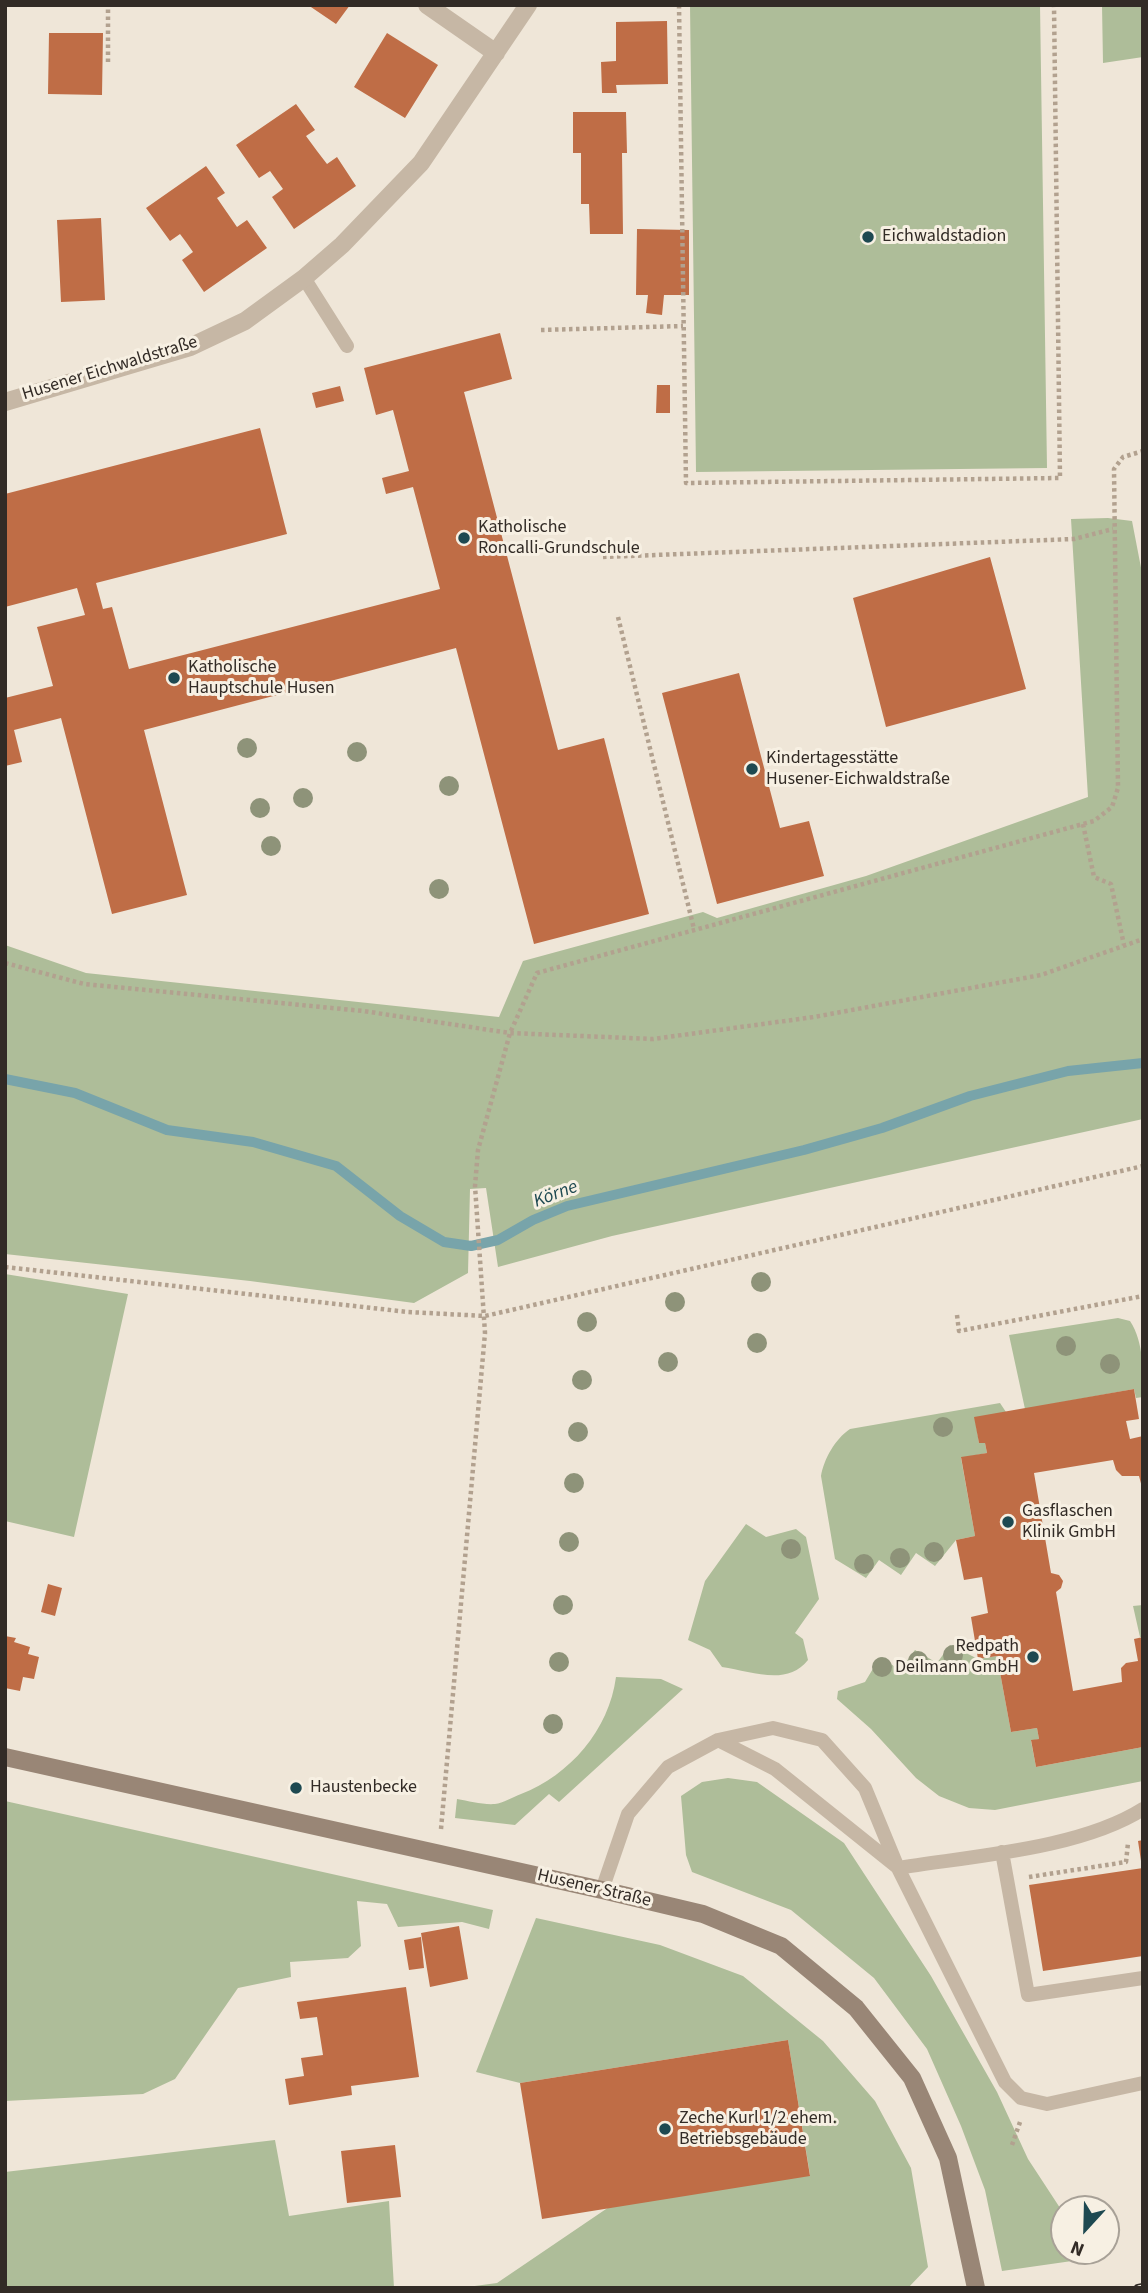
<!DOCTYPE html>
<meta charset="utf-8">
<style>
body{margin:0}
#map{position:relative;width:1148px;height:2293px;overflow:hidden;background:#efe6d8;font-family:"Source Sans 3",sans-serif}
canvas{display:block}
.frame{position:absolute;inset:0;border:7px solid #322b26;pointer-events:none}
.north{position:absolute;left:1050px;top:2195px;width:70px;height:70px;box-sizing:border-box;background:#f7f0e3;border:2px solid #a8a197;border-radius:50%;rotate:202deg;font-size:19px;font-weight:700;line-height:28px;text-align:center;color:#322b26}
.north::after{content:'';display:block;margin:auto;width:24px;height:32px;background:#1e4951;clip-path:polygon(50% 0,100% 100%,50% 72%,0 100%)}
</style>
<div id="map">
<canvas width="1148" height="2293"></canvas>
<div class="frame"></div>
<div class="north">N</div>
</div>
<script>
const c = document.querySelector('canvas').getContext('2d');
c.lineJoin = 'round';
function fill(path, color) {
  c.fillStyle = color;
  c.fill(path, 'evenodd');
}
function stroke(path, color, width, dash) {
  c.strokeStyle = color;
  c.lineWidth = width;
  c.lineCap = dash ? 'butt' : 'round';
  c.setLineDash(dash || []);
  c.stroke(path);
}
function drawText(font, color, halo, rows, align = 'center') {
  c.font = font + ' "Source Sans 3",sans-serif';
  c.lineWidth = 6;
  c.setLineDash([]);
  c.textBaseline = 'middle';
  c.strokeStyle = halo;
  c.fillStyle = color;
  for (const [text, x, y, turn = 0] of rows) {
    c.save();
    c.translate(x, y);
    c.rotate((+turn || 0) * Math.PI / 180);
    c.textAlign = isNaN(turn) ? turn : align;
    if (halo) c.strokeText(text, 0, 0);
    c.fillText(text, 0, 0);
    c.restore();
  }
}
fill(new Path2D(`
 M 690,5 L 1040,5 L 1047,468 L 696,472 Z
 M 1102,5 L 1143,5 L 1143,57 L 1103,63 Z
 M 1108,518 L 1132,521 L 1143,578 L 1143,1119 L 612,1236 L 498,1267 L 486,1188 L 470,1189 L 468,1273 L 414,1303 L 250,1281 L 5,1254 L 5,945 L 86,973 L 499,1017 L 523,961 L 703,912 L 717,918 L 866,876 L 1088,797 L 1071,519 Z
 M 5,1274 L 128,1294 L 74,1537 L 5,1521 Z
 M 1118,1318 L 1130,1321 C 1144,1342 1143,1372 1143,1397 L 1136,1398 L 1134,1389 L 1025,1409 L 1009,1335 Z
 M 1000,1403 L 1006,1412 L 975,1418 L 979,1443 L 985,1443 L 987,1453 L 961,1458 L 975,1536 L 956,1540 L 935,1566 L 916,1553 L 901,1575 L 879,1560 L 866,1578 L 835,1559 L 821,1476 C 824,1459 835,1439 850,1429 Z
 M 746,1524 L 766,1537 L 796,1529 L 806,1537 L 819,1599 L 795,1633 L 803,1639 L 808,1660 C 787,1687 751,1671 722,1667 L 710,1650 L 688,1640 L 705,1581 Z
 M 1143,1605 L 1143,1637 L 1140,1637 L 1133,1606 Z
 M 950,1645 L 978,1659 L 997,1656 L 1011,1732 L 1037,1728 L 1039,1739 L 1031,1741 L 1036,1767 L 1143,1747 L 1143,1781 L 995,1810 L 969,1808 L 939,1796 L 916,1778 L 871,1729 L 837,1699 L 838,1691 L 865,1682 L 880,1657 L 900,1670 L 915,1650 L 937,1663 Z
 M 616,1677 L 661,1679 L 683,1689 L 559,1802 L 549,1794 L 515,1825 L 455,1818 L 457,1799 C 469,1801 483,1805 495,1804 C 503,1803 513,1797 521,1794 C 570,1775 609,1730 616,1677 Z
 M 728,1778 L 757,1782 L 844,1843 L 931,1976 L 997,2092 L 1028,2159 L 1064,2214 L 1064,2251 L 1088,2251 L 1093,2258 L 1002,2271 L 985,2190 L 961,2126 L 927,2049 L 874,1978 L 791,1910 L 692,1872 L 686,1855 L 681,1796 L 702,1782 Z
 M 5,1801 L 493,1910 L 489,1929 L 462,1922 L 398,1927 L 387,1904 L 357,1901 L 361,1946 L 348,1958 L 290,1962 L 291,1977 L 238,1988 L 175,2079 L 143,2094 L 5,2101 Z
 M 536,1918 L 660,1945 L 743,1976 L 823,2041 L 875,2101 L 911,2168 L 928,2267 L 908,2288 L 460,2288 L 497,2283 L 609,2207 L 810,2175 L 788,2040 L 520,2083 L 476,2072 Z
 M 275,2140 L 289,2216 L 389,2201 L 394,2288 L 5,2288 L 5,2172 Z`), '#aebd99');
stroke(new Path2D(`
 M 5,1079 L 75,1093 L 167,1130 L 253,1142 L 336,1166 L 400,1216 L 444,1242 L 471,1246 L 498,1240 L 533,1220 L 567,1206 L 804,1150 L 882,1128 L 970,1096 L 1068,1071 L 1143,1063`), '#78a4aa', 10);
fill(new Path2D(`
 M 308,5 L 350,5 L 336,24 Z
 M 667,21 L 668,84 L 616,85 L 617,93 L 602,93 L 601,62 L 616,61 L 616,22 Z
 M 49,33 L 103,33 L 102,95 L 48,94 Z
 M 387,33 L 438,65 L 405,118 L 354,87 Z
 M 296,104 L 315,130 L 306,136 L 317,151 L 327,164 L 337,157 L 356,186 L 294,229 L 272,197 L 283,189 L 270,171 L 259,178 L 236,145 Z
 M 573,112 L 626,112 L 627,153 L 622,153 L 623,234 L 590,234 L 589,204 L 581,204 L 581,153 L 573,153 Z
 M 206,166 L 225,193 L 217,198 L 237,227 L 247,220 L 267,248 L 204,292 L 182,260 L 193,252 L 186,242 L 180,234 L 170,241 L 146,208 Z
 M 101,218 L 105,300 L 61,302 L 57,220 Z
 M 637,229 L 689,230 L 689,295 L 664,295 L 662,315 L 646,313 L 648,295 L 636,295 Z
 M 500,333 L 512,379 L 464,392 L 558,750 L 604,738 L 649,914 L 534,944 L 456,648 L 144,730 L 187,895 L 112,914 L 61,718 L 14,730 L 22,762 L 5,766 L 5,698 L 53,686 L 37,627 L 85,615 L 77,588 L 5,607 L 5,494 L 260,428 L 287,534 L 96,583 L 103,609 L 112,607 L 129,669 L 440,589 L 413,487 L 386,494 L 382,478 L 409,471 L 393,410 L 376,415 L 364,368 Z
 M 657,385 L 670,385 L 670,413 L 656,413 Z
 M 340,386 L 344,401 L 316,408 L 312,393 Z
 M 990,557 L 1026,689 L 886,727 L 853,598 Z
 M 739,673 L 780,828 L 809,821 L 824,876 L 717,904 L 662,693 Z
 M 1134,1389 L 1139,1419 L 1126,1421 L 1130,1439 L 1143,1436 L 1143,1491 L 1139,1476 L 1122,1476 L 1116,1470 L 1113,1460 L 1034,1473 L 1051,1573 L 1059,1575 L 1063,1581 L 1061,1588 L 1056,1592 L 1073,1691 L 1122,1682 L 1121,1668 L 1126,1663 L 1138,1661 L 1134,1639 L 1143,1637 L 1143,1747 L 1036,1767 L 1031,1740 L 1039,1739 L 1037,1728 L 1011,1732 L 997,1656 L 978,1659 L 971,1617 L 988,1613 L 982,1577 L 964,1580 L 956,1540 L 975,1536 L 961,1457 L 987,1453 L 985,1443 L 979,1443 L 974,1417 Z
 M 48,1584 L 62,1588 L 55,1616 L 41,1612 Z
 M 5,1636 L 16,1638 L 14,1642 L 30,1647 L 28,1654 L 39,1657 L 34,1679 L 23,1677 L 20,1691 L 5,1688 Z
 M 1143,1840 L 1143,1861 L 1141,1861 L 1138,1841 Z
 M 1143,1868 L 1143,1956 L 1043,1971 L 1029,1885 Z
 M 459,1926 L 468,1979 L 430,1987 L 421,1933 Z
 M 421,1937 L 424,1968 L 409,1970 L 404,1940 Z
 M 406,1987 L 419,2077 L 351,2086 L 352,2095 L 289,2105 L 285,2079 L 304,2076 L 301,2058 L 323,2055 L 317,2017 L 300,2019 L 297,2002 Z
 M 788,2040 L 810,2176 L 542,2219 L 520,2083 Z
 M 395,2145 L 401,2197 L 347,2203 L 341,2151 Z`), '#bf6d46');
stroke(new Path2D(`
 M 679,5 L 686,483 L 1060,478 L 1054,5
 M 108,62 L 108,5
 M 541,330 L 683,326
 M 603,557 L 1074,539 L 1113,529
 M 618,617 L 694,929
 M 1083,824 L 1094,877 L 1111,884 L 1124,945
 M 5,963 L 84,984 L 363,1011 L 510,1033 L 653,1039 L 814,1017 L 1041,975 L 1143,939
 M 5,1267 L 408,1312 L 485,1316 L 1143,1166
 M 957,1315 L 959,1331 L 1143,1296
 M 441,1829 L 485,1333 L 475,1186 L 478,1150 L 510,1033 L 537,973 L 1094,821 L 1112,807 L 1118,788 L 1114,469 L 1123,457 L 1143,451
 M 1029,1877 L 1126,1862 L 1128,1843
 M 1012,2145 L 1020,2122`), '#b2a18f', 4.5, [3.5, 3.5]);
stroke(new Path2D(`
 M 304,278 L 347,346
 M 718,1740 L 775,1769 L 896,1866
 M 1002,1852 L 1028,1995 L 1143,1978
 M 898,1868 C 972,1856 1080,1849 1143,1809
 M 602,1890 L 628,1814 L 668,1767 L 718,1740 L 773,1728 L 822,1740 L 865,1788 L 898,1868 L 1005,2082 L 1021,2098 L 1047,2104 L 1143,2083`), '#c6b7a5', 14);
stroke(new Path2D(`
 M 427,5 L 496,53
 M 5,402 L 190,347 L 245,321 L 304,278 L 342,245 L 421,163 L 528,5`), '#c6b7a5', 18);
stroke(new Path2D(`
 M 5,1757 L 602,1890 L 703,1914 L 781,1946 L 856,2008 L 912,2078 L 948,2158 L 976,2288`), '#998676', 18);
const rail = new Path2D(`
 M 1138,2288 L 1143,2287`);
stroke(rail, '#322b26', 8);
stroke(rail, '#f7f0e3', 5, [16]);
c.fillStyle = '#8e9379';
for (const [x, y] of [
 [247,748],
 [357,752],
 [449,786],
 [303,798],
 [260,808],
 [271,846],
 [439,889],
 [761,1282],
 [675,1302],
 [587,1322],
 [757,1343],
 [1066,1346],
 [668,1362],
 [1110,1364],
 [582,1380],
 [943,1427],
 [578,1432],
 [574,1483],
 [569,1542],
 [791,1549],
 [934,1552],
 [900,1558],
 [864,1564],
 [563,1605],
 [953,1655],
 [918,1661],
 [559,1662],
 [882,1667],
 [553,1724]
]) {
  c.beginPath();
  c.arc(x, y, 10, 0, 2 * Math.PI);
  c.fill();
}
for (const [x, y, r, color] of [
 [868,237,7,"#1e4951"],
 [464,538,7,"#1e4951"],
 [174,678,7,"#1e4951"],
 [752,769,7,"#1e4951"],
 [1008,1522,7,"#1e4951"],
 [1033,1657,7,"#1e4951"],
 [296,1788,7,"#1e4951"],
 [665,2129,7,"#1e4951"]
]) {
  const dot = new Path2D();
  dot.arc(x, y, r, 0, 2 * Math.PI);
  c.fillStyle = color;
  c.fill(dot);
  stroke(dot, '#f7f0e3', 2.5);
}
drawText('18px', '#322b26', '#f7f0e3', [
 ["Eichwaldstadion",882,237],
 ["Katholische",478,528],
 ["Roncalli-Grundschule",478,549],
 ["Katholische",188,668],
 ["Hauptschule Husen",188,689],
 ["Kindertagesstätte",766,759],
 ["Husener-Eichwaldstraße",766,780],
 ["Gasflaschen",1022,1512],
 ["Klinik GmbH",1022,1533],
 ["Redpath",1019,1647,"right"],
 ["Deilmann GmbH",1019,1668,"right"],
 ["Haustenbecke",310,1788],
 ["Zeche Kurl 1/2 ehem.",679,2119],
 ["Betriebsgebäude",679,2140]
], 'left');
drawText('18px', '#322b26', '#f7f0e3', [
 ["Husener Eichwaldstraße",110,369,-17],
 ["Husener Straße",594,1889,13]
]);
drawText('italic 19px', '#1e4951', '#f7f0e3', [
 ["Körne",556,1195,-21]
]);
</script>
